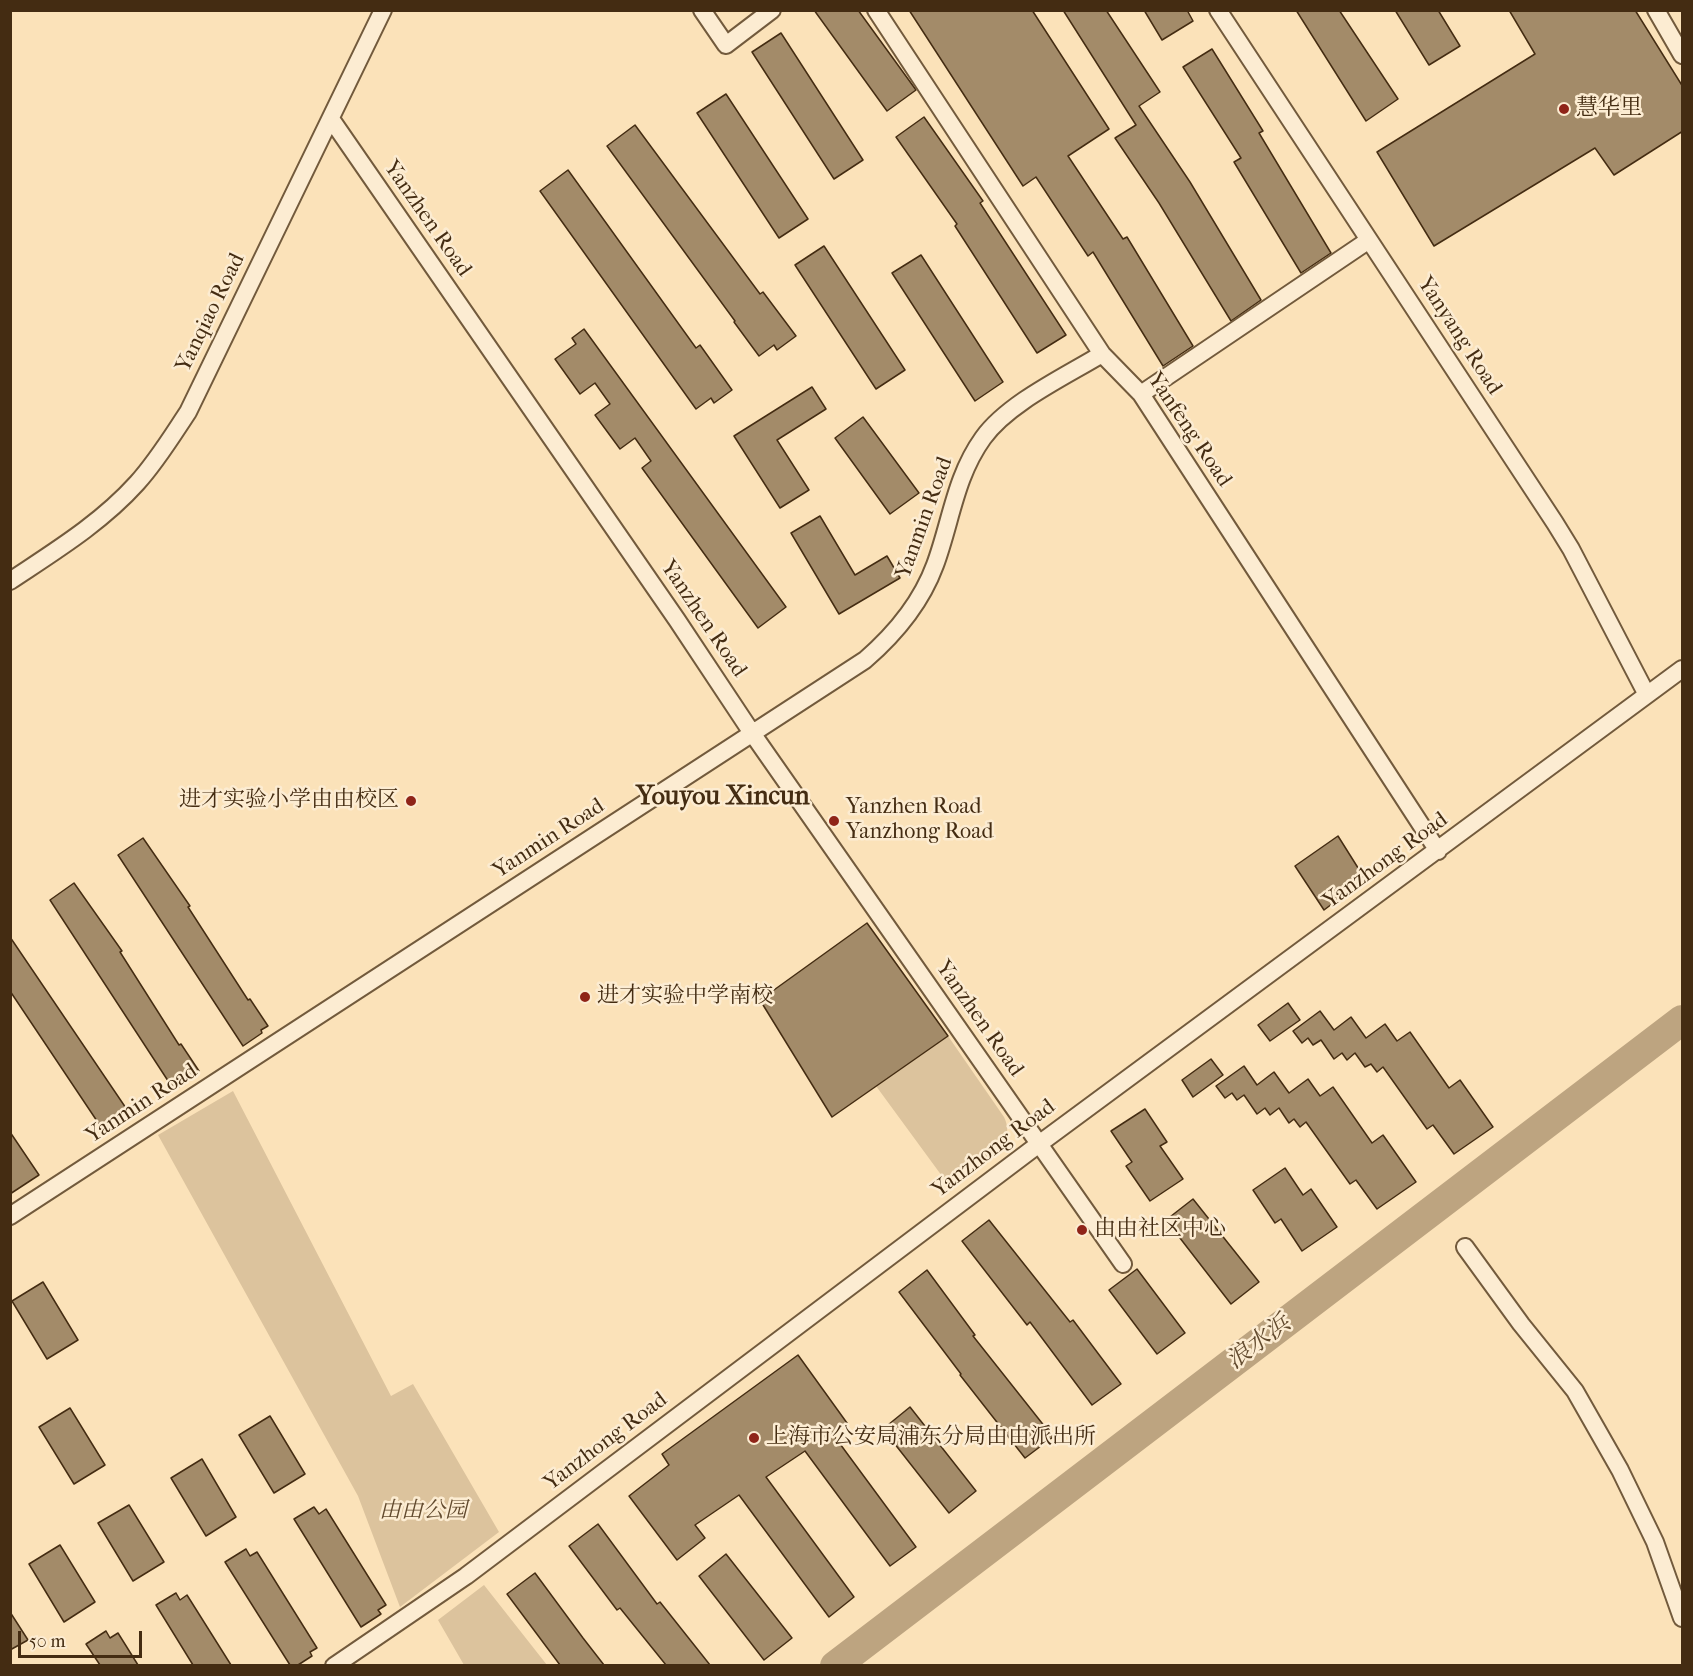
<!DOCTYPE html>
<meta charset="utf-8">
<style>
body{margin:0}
#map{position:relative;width:1693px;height:1676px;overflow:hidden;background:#fbe2b9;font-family:"IM FELL French Canon",serif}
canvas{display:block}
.frame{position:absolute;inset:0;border:12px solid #442c12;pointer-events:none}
.scale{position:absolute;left:18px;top:1631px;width:124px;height:27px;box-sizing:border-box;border:3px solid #442c12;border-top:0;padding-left:8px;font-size:18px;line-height:21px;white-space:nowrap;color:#442c12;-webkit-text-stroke:4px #fcecd2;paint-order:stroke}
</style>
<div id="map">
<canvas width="1693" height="1676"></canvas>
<div class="frame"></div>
<div class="scale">50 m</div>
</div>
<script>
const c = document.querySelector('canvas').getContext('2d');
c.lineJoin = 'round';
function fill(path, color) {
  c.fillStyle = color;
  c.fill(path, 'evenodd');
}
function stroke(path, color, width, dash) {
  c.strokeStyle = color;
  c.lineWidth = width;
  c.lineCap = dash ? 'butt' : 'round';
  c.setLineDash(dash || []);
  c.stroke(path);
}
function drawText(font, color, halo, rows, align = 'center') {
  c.font = font + ' "IM FELL French Canon","Noto Serif SC",serif';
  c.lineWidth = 5;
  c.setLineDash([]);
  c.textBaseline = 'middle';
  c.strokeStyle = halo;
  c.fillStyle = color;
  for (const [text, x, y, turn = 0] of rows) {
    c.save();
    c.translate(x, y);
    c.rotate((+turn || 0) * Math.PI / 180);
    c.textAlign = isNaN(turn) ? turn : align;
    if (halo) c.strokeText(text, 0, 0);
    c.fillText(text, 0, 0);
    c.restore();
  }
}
fill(new Path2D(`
 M 948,1036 L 1004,1117 C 1020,1149 972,1172 950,1187 L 876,1086 Z
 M 233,1091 L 391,1396 L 413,1384 L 499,1532 L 400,1607 L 358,1496 L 158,1135 Z
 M 484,1585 L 547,1665 L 464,1665 L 438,1620 Z`), '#dcc39d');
stroke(new Path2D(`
 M 835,1666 L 1682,1020`), '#bda480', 30);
const building = new Path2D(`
 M 814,10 L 858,10 L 916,90 L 887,111 Z
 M 909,10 L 1032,10 L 1109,129 L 1068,156 L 1123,239 L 1127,237 L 1193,346 L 1163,366 L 1093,252 L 1088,256 L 1036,177 L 1023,186 Z
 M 1063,10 L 1106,10 L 1160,92 L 1139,106 L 1190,182 L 1261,300 L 1231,321 L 1159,203 L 1115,138 L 1136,125 Z
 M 1144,10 L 1187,10 L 1193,21 L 1162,40 Z
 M 1296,10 L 1339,10 L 1398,99 L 1366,121 Z
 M 1395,10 L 1438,10 L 1460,46 L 1429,65 Z
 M 1509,10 L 1635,10 L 1683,87 L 1683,131 L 1614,175 L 1595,148 L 1434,246 L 1377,152 L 1535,54 Z
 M 781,33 L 863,160 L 834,179 L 752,52 Z
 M 1212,49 L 1263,131 L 1259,133 L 1331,253 L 1301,273 L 1234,162 L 1241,158 L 1183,67 Z
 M 726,94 L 808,219 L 779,238 L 697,113 Z
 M 924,117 L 983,201 L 980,203 L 1066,335 L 1037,353 L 955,226 L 957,224 L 896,137 Z
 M 635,125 L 760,294 L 763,292 L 796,336 L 777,350 L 774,345 L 759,356 L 734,322 L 735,321 L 607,146 Z
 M 568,170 L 696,348 L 700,345 L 732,390 L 714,403 L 711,398 L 696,409 L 540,191 Z
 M 824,246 L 905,370 L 876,389 L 795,265 Z
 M 921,255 L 1003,382 L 975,401 L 892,273 Z
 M 584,329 L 786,607 L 758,628 L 642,468 L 651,461 L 635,438 L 620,449 L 595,415 L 610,404 L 595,383 L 580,394 L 555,359 L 576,344 L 572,338 Z
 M 812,387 L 826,409 L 777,440 L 809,490 L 780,508 L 734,436 Z
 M 863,417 L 919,493 L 890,514 L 835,438 Z
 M 820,516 L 855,575 L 887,556 L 900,578 L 839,614 L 791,533 Z
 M 1338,836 L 1365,879 L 1324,910 L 1295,866 Z
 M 143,838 L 190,906 L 188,907 L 248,1000 L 250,999 L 268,1026 L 261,1030 L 262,1033 L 243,1046 L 118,855 Z
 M 74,883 L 122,951 L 120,952 L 179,1045 L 181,1044 L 199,1071 L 192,1075 L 194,1077 L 174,1090 L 50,900 Z
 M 867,923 L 948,1036 L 832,1117 L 760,1000 Z
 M 10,937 L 130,1114 L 123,1118 L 125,1120 L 105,1133 L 10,991 Z
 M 1288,1003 L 1300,1020 L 1270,1041 L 1258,1025 Z
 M 1320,1011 L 1334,1030 L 1351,1017 L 1366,1038 L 1385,1024 L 1397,1041 L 1410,1032 L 1449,1088 L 1460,1080 L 1493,1127 L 1454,1154 L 1433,1125 L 1427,1129 L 1383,1067 L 1377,1072 L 1371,1064 L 1365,1067 L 1355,1053 L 1347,1060 L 1342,1053 L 1334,1059 L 1321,1040 L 1313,1045 L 1308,1038 L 1302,1043 L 1293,1031 Z
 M 1211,1059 L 1223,1075 L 1193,1097 L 1182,1080 Z
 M 1244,1066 L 1257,1085 L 1274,1072 L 1289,1093 L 1308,1079 L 1320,1096 L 1333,1087 L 1372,1143 L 1383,1135 L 1416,1182 L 1377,1209 L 1356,1180 L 1350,1184 L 1306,1122 L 1300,1127 L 1294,1119 L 1289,1123 L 1279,1108 L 1270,1115 L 1265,1108 L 1257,1114 L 1244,1095 L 1237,1100 L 1232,1093 L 1225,1098 L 1216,1086 Z
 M 1145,1109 L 1167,1142 L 1160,1146 L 1183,1179 L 1150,1201 L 1126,1166 L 1132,1162 L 1111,1131 Z
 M 10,1132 L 39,1175 L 10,1194 Z
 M 1285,1168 L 1303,1195 L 1311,1189 L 1337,1227 L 1302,1251 L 1281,1219 L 1275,1223 L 1253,1190 Z
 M 1193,1199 L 1259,1282 L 1231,1304 L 1166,1220 Z
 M 989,1220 L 1070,1322 L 1073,1320 L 1121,1384 L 1092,1405 L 1030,1322 L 1027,1325 L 962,1241 Z
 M 1137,1269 L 1185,1333 L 1157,1354 L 1109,1290 Z
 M 927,1270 L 975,1335 L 973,1336 L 1053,1437 L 1025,1458 L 960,1375 L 961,1374 L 899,1292 Z
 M 43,1282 L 78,1340 L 47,1359 L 12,1301 Z
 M 798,1355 L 847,1423 L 832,1433 L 916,1547 L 890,1566 L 805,1451 L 766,1477 L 854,1597 L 829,1617 L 739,1495 L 695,1525 L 705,1538 L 677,1560 L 629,1496 L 669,1465 L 662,1454 Z
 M 910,1407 L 976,1491 L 949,1513 L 883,1429 Z
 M 70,1408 L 105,1465 L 74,1484 L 39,1427 Z
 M 270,1416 L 305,1474 L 274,1493 L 239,1435 Z
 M 202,1459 L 236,1517 L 206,1536 L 171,1478 Z
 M 129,1505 L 164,1562 L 133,1581 L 98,1523 Z
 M 314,1507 L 319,1514 L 326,1509 L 386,1605 L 378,1610 L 381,1614 L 361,1627 L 294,1519 Z
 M 598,1524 L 657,1604 L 660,1602 L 710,1665 L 666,1665 L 620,1608 L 617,1610 L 569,1546 Z
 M 60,1545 L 95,1602 L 64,1622 L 29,1564 Z
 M 246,1549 L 250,1556 L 257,1552 L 317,1648 L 310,1652 L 312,1656 L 298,1665 L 290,1665 L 225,1562 Z
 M 726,1554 L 792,1638 L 764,1660 L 699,1576 Z
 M 535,1573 L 583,1638 L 604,1665 L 560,1665 L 507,1594 Z
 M 176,1593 L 180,1600 L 187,1595 L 231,1665 L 193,1665 L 156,1605 Z
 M 10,1612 L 28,1640 L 10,1650 Z
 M 106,1631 L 110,1638 L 118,1633 L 138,1665 L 100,1665 L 86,1644 Z`);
fill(building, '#a38b69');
stroke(building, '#442c12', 1.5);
const street = new Path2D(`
 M 702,10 L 726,45 L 772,10
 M 876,10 L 1102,354 L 1141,394 L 1438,851
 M 1218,10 L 1555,523 L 1571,549 L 1647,695
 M 1656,10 L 1682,55
 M 331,119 L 677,620 L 752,733 L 1123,1264
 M 1141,394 L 1369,240
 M 10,581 C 55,551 101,523 137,483 C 157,461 172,436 188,412 L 383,10
 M 10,1216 L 865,660 C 895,634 921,603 935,565 C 951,522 955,477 983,438 C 1008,403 1066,376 1102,354
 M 1465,1247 L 1521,1324 L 1575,1391 L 1620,1470 L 1655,1542 L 1682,1618
 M 334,1666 L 466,1576 L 1039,1144 L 1682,669`);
stroke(street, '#725a3c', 20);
stroke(street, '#fcecd2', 16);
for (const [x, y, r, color] of [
 [1564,109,6,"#8f2418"],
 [411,801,6,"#8f2418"],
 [834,821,6,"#8f2418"],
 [585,997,6,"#8f2418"],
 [1082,1230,6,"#8f2418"],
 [754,1438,6,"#8f2418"]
]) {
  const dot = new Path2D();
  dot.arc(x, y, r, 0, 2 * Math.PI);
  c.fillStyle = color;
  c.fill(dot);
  stroke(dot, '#fcecd2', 2);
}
drawText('22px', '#442c12', '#fcecd2', [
 ["慧华里",1576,109],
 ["进才实验小学由由校区",399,801,"right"],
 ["Yanzhen Road",846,808],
 ["Yanzhong Road",846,833],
 ["进才实验中学南校",597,997],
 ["由由社区中心",1094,1230],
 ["上海市公安局浦东分局由由派出所",766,1438]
], 'left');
drawText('22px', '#442c12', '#fcecd2', [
 ["Yanzhen Road",427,219,55],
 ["Yanqiao Road",211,313,-64],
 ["Yanyang Road",1459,336,57],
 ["Yanfeng Road",1189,430,56],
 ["Yanmin Road",925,518,-70],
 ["Yanzhen Road",703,619,56],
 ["Yanmin Road",549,839,-33],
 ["Yanzhong Road",1386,861,-36],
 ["Yanzhen Road",979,1019,55],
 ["Yanmin Road",142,1104,-33],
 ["Yanzhong Road",994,1149,-37],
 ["Yanzhong Road",606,1442,-37]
]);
drawText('italic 22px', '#624a2e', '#fcecd2', [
 ["由由公园",423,1512]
]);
drawText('italic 24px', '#624a2e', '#fcecd2', [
 ["浪水浜",1259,1343,-37]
]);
drawText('bold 26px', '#442c12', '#fcecd2', [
 ["Youyou Xincun",723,798]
]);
</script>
